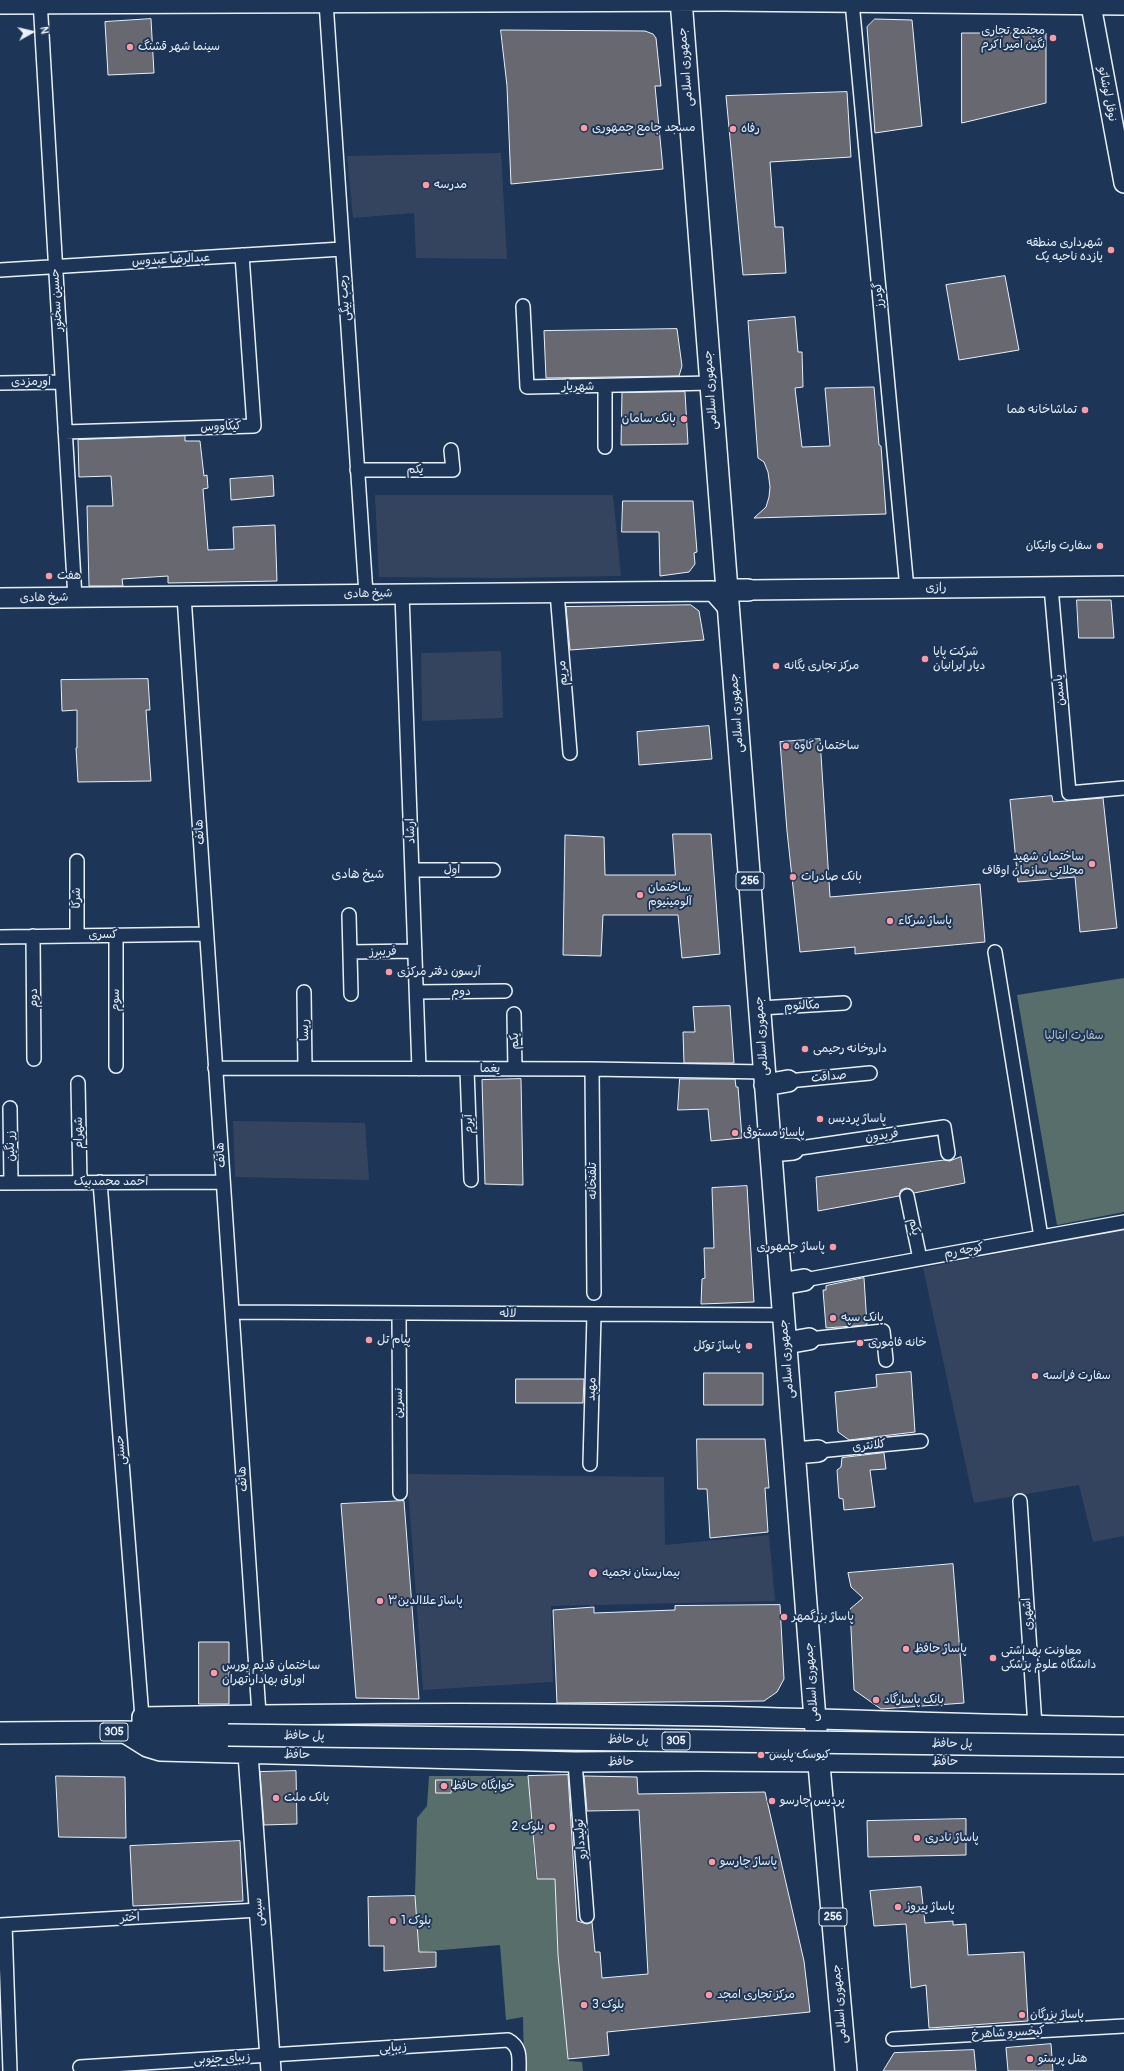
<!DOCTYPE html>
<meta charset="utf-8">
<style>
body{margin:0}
#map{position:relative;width:1124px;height:2071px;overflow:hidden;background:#1d3557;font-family:Pangolin,sans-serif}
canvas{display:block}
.north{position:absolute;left:12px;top:12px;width:40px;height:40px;-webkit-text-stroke:3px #1d3557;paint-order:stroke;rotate:82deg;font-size:11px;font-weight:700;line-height:16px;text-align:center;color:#e8f1f8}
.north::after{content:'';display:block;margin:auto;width:14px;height:18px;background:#e8f1f8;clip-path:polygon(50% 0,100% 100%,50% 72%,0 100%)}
</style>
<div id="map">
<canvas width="1124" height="2071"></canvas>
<div class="north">N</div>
</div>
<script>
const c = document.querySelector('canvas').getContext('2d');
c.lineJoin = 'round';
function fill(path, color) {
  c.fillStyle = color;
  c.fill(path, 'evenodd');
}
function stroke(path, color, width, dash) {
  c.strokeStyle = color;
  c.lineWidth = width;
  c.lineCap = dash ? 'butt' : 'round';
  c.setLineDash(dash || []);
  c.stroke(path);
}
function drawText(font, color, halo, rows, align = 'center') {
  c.font = font + ' Pangolin,"Playpen Sans Arabic",sans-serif';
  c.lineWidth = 4;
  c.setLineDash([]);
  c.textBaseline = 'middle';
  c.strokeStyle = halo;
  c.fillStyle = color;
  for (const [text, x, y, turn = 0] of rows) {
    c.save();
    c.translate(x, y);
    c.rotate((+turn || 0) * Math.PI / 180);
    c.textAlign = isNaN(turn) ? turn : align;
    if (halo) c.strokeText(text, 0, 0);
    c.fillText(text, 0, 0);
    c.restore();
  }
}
fill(new Path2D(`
 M 501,153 L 507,259 L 416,258 L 414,213 L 353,218 L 347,156 Z
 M 375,495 L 613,495 L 621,576 L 501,578 L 379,577 Z
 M 501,651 L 503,718 L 422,721 L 421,653 Z
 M 233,1121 L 365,1123 L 369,1180 L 235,1177 Z
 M 1124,1230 L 1124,1536 L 1093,1542 L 1079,1485 L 974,1503 L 923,1268 Z
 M 407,1474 L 664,1477 L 665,1545 L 769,1535 L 775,1601 L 551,1606 L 553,1682 L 423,1690 Z`), '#34445f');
fill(new Path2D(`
 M 1124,978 L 1124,1212 L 1057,1225 L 1017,995 Z
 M 429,1776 L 528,1776 L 536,1879 L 555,1879 L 568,2059 L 569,2061 L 582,2062 L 583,2071 L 524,2071 L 523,2017 L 506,2020 L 500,1945 L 419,1952 L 415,1896 L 417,1818 L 427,1806 Z`), '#576e6b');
const building = new Path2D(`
 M 151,19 L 154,73 L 108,75 L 105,22 Z
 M 875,19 L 912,20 L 922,126 L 875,133 L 867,27 Z
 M 501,30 L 645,31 L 653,34 L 656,38 L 661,86 L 655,86 L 663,169 L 511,184 L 507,86 Z
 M 962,33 L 1046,33 L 1046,103 L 962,123 Z
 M 847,92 L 851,157 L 770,162 L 775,227 L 783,227 L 786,273 L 743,275 L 726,96 Z
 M 1005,276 L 1019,350 L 959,360 L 946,285 Z
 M 795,317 L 798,352 L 802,352 L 803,387 L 795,388 L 802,447 L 830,446 L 825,388 L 874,387 L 879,445 L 881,446 L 886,514 L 754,518 L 766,507 L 769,497 L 770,487 L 768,472 L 764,462 L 758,458 L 748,321 Z
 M 677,329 L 682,366 L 679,376 L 546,378 L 544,331 Z
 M 685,392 L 688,444 L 621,445 L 622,393 Z
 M 185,436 L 185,441 L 200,441 L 204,476 L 207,475 L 208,488 L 203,489 L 208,550 L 234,549 L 233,527 L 275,525 L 277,581 L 168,583 L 168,576 L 122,579 L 123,586 L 89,586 L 87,506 L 113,506 L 111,476 L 79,477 L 78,440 Z
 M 273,476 L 274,496 L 231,500 L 230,479 Z
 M 623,501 L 693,501 L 697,552 L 694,553 L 695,564 L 689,572 L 660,576 L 659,532 L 622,532 Z
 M 1077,600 L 1111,600 L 1114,638 L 1079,638 Z
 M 691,605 L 699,611 L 704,640 L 570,650 L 566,607 Z
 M 148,679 L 150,710 L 146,710 L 151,781 L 78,782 L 76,748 L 77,748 L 77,710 L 62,711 L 61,680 Z
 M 709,726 L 712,759 L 639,765 L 637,732 Z
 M 820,739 L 830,897 L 980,884 L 985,942 L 855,954 L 855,947 L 800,952 L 787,831 L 780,742 Z
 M 1052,796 L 1053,802 L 1103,798 L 1117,928 L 1080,932 L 1075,877 L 1018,882 L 1010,800 Z
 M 673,834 L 711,834 L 720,954 L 682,958 L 678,915 L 603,915 L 601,956 L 563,955 L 565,835 L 604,837 L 605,875 L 675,875 Z
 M 730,1006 L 734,1063 L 684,1063 L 683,1032 L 695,1032 L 693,1007 Z
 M 521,1079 L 523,1185 L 485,1184 L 482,1080 Z
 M 680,1079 L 735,1079 L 736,1087 L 738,1087 L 742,1138 L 711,1141 L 708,1109 L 678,1110 Z
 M 961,1157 L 965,1183 L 914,1193 L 910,1189 L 906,1188 L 901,1190 L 899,1196 L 818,1211 L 816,1177 L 944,1160 L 949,1161 Z
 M 747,1186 L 754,1302 L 701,1304 L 702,1279 L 705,1278 L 704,1248 L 714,1248 L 712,1188 Z
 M 864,1278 L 867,1325 L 826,1328 L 823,1290 L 826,1290 L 826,1286 Z
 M 911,1372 L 915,1432 L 849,1440 L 838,1432 L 835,1392 L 877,1387 L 876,1375 Z
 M 704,1373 L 763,1373 L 763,1405 L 704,1405 Z
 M 516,1379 L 584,1379 L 583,1403 L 516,1403 Z
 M 697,1439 L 765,1439 L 769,1488 L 765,1488 L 768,1532 L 710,1538 L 707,1489 L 698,1489 Z
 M 884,1453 L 886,1469 L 870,1470 L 875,1507 L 844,1510 L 843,1499 L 839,1498 L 837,1470 L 841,1467 L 842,1458 Z
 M 404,1501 L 419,1699 L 356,1698 L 341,1504 Z
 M 953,1564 L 964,1703 L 881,1709 L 854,1690 L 850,1609 L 863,1598 L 851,1587 L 848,1573 Z
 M 780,1605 L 784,1679 L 777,1692 L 764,1701 L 557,1703 L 553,1610 L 594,1607 L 594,1613 L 675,1610 L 675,1606 Z
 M 199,1642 L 229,1642 L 229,1704 L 199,1704 Z
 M 296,1771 L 297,1824 L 264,1825 L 260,1772 Z
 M 568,1775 L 577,1921 L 587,1924 L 592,1922 L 595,1952 L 600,1952 L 602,1978 L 648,1974 L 639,1810 L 587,1811 L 584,1776 L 637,1777 L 638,1794 L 765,1792 L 804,1961 L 810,2012 L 607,2032 L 609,2055 L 568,2059 L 558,1955 L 555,1879 L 537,1879 L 528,1776 Z
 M 56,1776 L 125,1777 L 126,1838 L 59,1837 Z
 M 436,1780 L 452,1780 L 451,1793 L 436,1793 Z
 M 966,1819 L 966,1855 L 868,1857 L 867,1821 Z
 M 240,1841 L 243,1901 L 133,1906 L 130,1846 Z
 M 921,1887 L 925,1923 L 953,1921 L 953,1925 L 966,1924 L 968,1955 L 1024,1952 L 1028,2021 L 929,2028 L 926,1985 L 911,1988 L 906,1924 L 874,1926 L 870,1891 Z
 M 415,1896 L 419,1952 L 436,1952 L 436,1967 L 384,1971 L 384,1946 L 369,1946 L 368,1897 Z
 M 1051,2044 L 1053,2071 L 1008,2071 L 1006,2048 Z
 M 974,2050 L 976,2071 L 883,2071 L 894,2053 Z`);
fill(building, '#686871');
stroke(building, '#e8f1f8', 1);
const street = new Path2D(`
 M 40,0 L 75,598
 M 326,2 L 366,594
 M 852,2 L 907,589
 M 0,270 L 342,249
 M 523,306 L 527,387 L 711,383
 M 0,383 L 62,382
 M 65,432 L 254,426 L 242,255
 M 605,447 L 605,387
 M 357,470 L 453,470 L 451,450
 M 1051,587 L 1069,793 L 1124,788
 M 557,592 L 570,753
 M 402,594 L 419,1069
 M 184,596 L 259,1714
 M 412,870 L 493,870
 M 349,915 L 351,994
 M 77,935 L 77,861
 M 33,936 L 34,1059
 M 0,937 L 206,934
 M 350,952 L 415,951
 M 995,952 L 1041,1237
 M 304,992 L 305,1068
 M 417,992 L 505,991
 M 760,1008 L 844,1003
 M 514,1014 L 515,1069
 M 116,1066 L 116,935
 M 215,1068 L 592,1069 L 765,1072
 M 467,1069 L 471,1180
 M 592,1069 L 594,1293
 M 788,1081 L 870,1073
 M 78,1083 L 80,1182
 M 10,1108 L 11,1183
 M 793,1149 L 944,1127 L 948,1153
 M 100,1182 L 142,1717
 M 0,1183 L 223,1182
 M 907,1196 L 920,1259
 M 804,1280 L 1124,1222
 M 232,1312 L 784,1315
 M 399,1313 L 400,1493
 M 809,1339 L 883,1331 L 886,1360
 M 818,1451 L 921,1441
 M 590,1464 L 594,1315
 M 1020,1501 L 1035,1726
 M 575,1762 L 587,1916
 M 0,1925 L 259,1910
 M 5,1925 L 10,2071
 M 893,2039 L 1124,2026
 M 80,2067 L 508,2040 C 521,2047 519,2058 519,2071`);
const secondary = new Path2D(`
 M 1090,0 L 1124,183
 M 748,590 L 1124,586
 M 0,598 L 713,591 L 729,609
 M 123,1732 L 147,1747 L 160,1751 L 575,1762 L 699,1761 L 1124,1764
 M 142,1732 L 142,1717 C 329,1713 517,1712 704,1716 C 844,1719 984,1725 1124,1727
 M 248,1754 L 271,2071`);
const primary = new Path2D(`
 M 681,0 L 815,1719 L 846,2071
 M 0,3 L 724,0 L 1124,4
 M 727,590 L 748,590
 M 765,1085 L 788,1081
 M 771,1151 L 793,1149
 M 781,1284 L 804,1280
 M 786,1343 L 809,1339
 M 795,1453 L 818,1451
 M 0,1733 L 123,1732 L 228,1735`);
stroke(street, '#e8f1f8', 16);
stroke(secondary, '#e8f1f8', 22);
stroke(primary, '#e8f1f8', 24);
stroke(street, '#1d3557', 13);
stroke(secondary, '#1d3557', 19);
stroke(primary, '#1d3557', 21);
const primaryBridge = new Path2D(`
 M 228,1735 L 1124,1746`);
stroke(primaryBridge, '#e8f1f8', 24, []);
stroke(primaryBridge, '#1d3557', 21);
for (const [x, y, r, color] of [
 [1053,38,4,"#ff9aa2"],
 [130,47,4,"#ff9aa2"],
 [584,128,4,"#ff9aa2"],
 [733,129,4,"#ff9aa2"],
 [426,185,4,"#ff9aa2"],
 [1111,250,4,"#ff9aa2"],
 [1085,410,4,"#ff9aa2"],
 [684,419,4,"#ff9aa2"],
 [1100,546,4,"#ff9aa2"],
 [49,576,4,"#ff9aa2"],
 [925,659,4,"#ff9aa2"],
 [776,666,4,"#ff9aa2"],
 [786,746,4,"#ff9aa2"],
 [1092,864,4,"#ff9aa2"],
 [793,877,4,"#ff9aa2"],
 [640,895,4,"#ff9aa2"],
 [890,921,4,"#ff9aa2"],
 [389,972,4,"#ff9aa2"],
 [805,1049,4,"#ff9aa2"],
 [820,1119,4,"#ff9aa2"],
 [735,1133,4,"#ff9aa2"],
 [833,1247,4,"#ff9aa2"],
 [833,1318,4,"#ff9aa2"],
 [369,1340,4,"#ff9aa2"],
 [860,1343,4,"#ff9aa2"],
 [749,1346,4,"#ff9aa2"],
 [1035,1376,4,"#ff9aa2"],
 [593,1573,5,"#ff9aa2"],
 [380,1601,4,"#ff9aa2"],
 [784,1617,4,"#ff9aa2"],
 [906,1649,4,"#ff9aa2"],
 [993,1658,4,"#ff9aa2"],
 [214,1673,4,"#ff9aa2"],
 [876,1700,4,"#ff9aa2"],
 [761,1755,4,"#ff9aa2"],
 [444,1786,4,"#ff9aa2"],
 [276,1798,4,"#ff9aa2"],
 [772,1801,4,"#ff9aa2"],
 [552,1827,4,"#ff9aa2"],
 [917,1838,4,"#ff9aa2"],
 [712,1862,4,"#ff9aa2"],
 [898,1907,4,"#ff9aa2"],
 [393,1921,4,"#ff9aa2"],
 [709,1995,4,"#ff9aa2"],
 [584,2005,4,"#ff9aa2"],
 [1022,2015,4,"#ff9aa2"],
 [1030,2059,4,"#ff9aa2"]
]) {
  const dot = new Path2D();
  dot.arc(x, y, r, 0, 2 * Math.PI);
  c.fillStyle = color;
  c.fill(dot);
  stroke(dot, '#1d3557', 1.5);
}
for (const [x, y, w] of [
 [750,881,28],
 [114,1732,28],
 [676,1741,28],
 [833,1917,28]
]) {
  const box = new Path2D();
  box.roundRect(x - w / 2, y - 9, w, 18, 3);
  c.fillStyle = '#1d3557';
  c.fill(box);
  stroke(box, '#e8f1f8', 1);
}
drawText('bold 11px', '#e8f1f8', null, [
 ["256",750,881],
 ["305",114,1732],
 ["305",676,1741],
 ["256",833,1917]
]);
drawText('12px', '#e8f1f8', '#1d3557', [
 ["مجتمع تجاری",1045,31,"right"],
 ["نگین امیر اکرم",1045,45,"right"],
 ["سینما شهر قشنگ",138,47],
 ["مسجد جامع جمهوری",592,128],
 ["رفاه",741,129],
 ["مدرسه",434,185],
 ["شهرداری منطقه",1103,243,"right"],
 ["یازده ناحیه یک",1103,257,"right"],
 ["تماشاخانه هما",1077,410,"right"],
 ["بانک سامان",676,419,"right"],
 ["سفارت واتیکان",1092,546,"right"],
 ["هفت",57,576],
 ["شرکت پایا",933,652],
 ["دیار ایرانیان",933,666],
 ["مرکز تجاری یگانه",784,666],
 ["ساختمان کاوه",794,746],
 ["ساختمان شهید",1084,857,"right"],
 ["محلاتی سازمان اوقاف",1084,871,"right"],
 ["بانک صادرات",801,877],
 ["ساختمان",648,888],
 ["آلومینیوم",648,902],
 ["پاساژ شرکاء",898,921],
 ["آرسون دفتر مرکزی",397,972],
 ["داروخانه رحیمی",813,1049],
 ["پاساژ پردیس",828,1119],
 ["پاساژ مستوفی",743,1133],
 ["پاساژ جمهوری",825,1247,"right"],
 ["بانک سپه",841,1318],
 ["پیام تل",377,1340],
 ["خانه فاموری",868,1343],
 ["پاساژ توکل",741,1346,"right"],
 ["سفارت فرانسه",1043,1376],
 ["بیمارستان نجمیه",602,1573],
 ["پاساژ علاالدین۳",388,1601],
 ["پاساژ بزرگمهر",792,1617],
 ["پاساژ حافظ",914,1649],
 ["معاونت بهداشتی",1001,1651],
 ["دانشگاه علوم پزشکی",1001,1665],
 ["ساختمان قدیم بورس",222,1666],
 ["اوراق بهادار تهران",222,1680],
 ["بانک پاسارگاد",884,1700],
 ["کیوسک پلیس",769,1755],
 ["خوابگاه حافظ",452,1786],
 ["بانک ملت",284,1798],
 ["پردیس چارسو",780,1801],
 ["بلوک 2",544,1827,"right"],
 ["پاساژ نادری",925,1838],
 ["پاساژ چارسو",720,1862],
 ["پاساژ پیروز",906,1907],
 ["بلوک 1",401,1921],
 ["مرکز تجاری امجد",717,1995],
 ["بلوک 3",592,2005],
 ["پاساژ بزرگان",1030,2015],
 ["هتل پرستو",1038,2059]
], 'left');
drawText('12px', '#e8f1f8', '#1d3557', [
 ["جمهوری اسلامی",686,67,-95],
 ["نوفل لوشاتو",1107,94,79],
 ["عبدالرضا عبدوس",171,260,-3],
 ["گودرز",879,295,-95],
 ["رجب بیگی",345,298,-94],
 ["حسین سخنور",57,300,-93],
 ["اورمزدی",31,382],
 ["شهریار",578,387],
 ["جمهوری اسلامی",711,390,-94],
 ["کیکاووس",221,427,-2],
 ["یکم",415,470],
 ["رازی",936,588,-1],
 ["شیخ هادی",368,594,-1],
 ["شیخ هادی",44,598,-1],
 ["مریم",563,673,-95],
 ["یاسمن",1060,690,-95],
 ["جمهوری اسلامی",737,713,-94],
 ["ارشاد",411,831,-92],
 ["هاتف",200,832,-94],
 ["اول",452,870],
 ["شرکا",77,898,-90],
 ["کسری",103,935],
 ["فریبرز",383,952,-1],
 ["دوم",461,992,-1],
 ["دوم",34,998,-91],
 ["سوم",116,1000,-90],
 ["مکالئوم",802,1006,-3],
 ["ریسا",305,1030,-91],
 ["جمهوری اسلامی",762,1036,-94],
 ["یکم",515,1041,-91],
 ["یغما",490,1069],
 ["صداقت",829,1077,-6],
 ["آیرم",469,1124,-92],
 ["شهرام",79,1133,-91],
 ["فریدون",882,1136,-8],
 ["زر نگین",11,1146,-91],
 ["هاتف",221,1155,-94],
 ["تلفنخانه",593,1181,-90],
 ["احمد محمدبیک",111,1182],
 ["یکم",914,1227,78],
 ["کوچه رم",964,1251,-10],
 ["لاله",508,1314],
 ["جمهوری اسلامی",787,1359,-95],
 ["مهبد",592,1389,-88],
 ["نسرین",399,1403,-90],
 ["کلانتری",869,1446,-6],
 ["حسنی",121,1450,-95],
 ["هاتف",243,1479,-94],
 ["اشهری",1028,1614,-94],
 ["جمهوری اسلامی",812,1682,-94],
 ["پل حافظ",304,1736,1],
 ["پل حافظ",628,1740,1],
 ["پل حافظ",952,1744,1],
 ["حافظ",297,1755,1],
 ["حافظ",621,1762,-1],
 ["حافظ",945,1762],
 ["تولیددارو",581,1839,-94],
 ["سیمی",259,1912,-94],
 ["اختر",130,1918,-3],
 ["جمهوری اسلامی",840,2004,-95],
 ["کیخسرو شاهرخ",1008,2033,-3],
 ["زیبایی",393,2048,-4],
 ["زیبای جنوبی",222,2059,-3]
]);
drawText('12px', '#b5c3c7', '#1d3557', [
 ["سفارت ایتالیا",1074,1036]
]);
drawText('13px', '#e8f1f8', '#1d3557', [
 ["شیخ هادی",358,875]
]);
</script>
